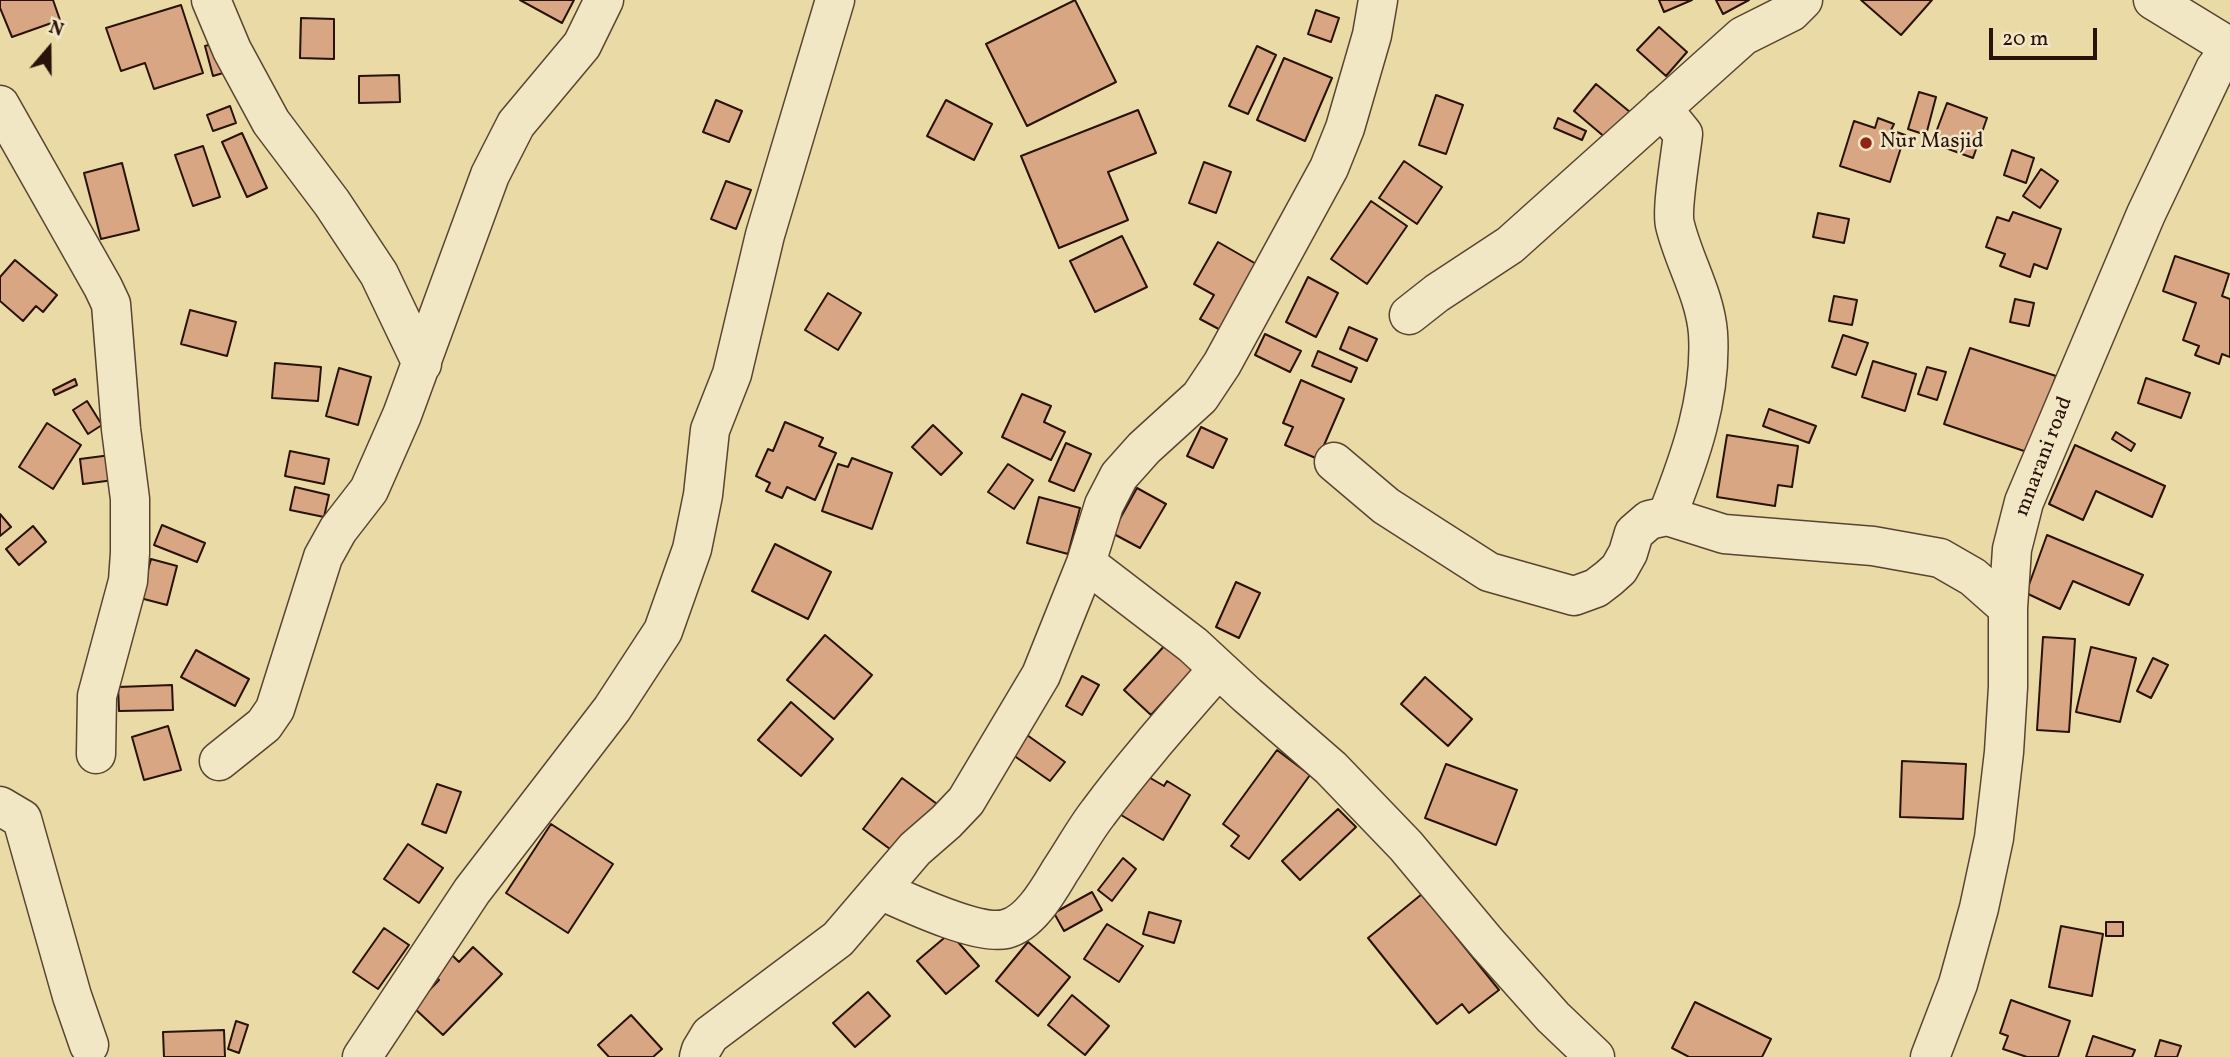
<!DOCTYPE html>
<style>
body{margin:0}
#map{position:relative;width:2230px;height:1057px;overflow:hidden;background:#e9daa6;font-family:Vollkorn,serif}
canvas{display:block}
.north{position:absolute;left:14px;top:14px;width:70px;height:70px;-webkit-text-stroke:5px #f1e7c5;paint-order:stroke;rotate:20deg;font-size:19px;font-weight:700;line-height:28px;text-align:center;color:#291209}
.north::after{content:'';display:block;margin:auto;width:24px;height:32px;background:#291209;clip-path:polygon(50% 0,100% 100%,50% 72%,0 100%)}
.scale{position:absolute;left:1989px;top:28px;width:108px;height:32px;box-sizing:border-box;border:4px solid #291209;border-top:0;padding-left:9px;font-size:21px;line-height:24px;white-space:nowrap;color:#291209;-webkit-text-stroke:5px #f1e7c5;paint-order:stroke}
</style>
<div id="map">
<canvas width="2230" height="1057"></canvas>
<div class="north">N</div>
<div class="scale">20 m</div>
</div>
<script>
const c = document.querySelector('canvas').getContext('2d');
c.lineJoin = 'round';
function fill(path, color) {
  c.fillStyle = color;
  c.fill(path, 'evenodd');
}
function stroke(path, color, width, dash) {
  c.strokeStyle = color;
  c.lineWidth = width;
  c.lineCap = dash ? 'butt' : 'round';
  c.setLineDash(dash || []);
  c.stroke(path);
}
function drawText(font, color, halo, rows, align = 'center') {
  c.font = font + ' Vollkorn,serif';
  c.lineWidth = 5;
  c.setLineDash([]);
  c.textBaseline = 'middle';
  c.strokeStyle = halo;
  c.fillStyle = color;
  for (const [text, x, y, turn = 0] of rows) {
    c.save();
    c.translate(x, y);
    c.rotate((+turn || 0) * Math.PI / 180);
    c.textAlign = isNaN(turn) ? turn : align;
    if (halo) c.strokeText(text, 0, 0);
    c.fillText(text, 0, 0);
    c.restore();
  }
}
const building = new Path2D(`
 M 0,0 L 53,0 L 60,20 L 12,37 L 0,8 Z
 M 520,0 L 574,0 L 562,23 Z
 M 1075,0 L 1116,82 L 1027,126 L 986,44 Z
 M 1659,0 L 1692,0 L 1664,12 Z
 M 1716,0 L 1749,0 L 1723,14 Z
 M 1861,0 L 1932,0 L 1901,35 Z
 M 181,5 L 203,73 L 154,89 L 145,63 L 121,71 L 106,28 Z
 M 1316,10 L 1339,18 L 1331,42 L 1308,34 Z
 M 301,18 L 334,19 L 334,59 L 300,58 Z
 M 1659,27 L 1687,52 L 1666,76 L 1637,50 Z
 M 216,43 L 223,73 L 213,76 L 205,46 Z
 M 1257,46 L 1276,55 L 1248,114 L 1229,106 Z
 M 1284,58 L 1332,78 L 1305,141 L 1257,120 Z
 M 399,75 L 400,102 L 359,103 L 359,76 Z
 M 1596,84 L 1630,112 L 1607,139 L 1574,111 Z
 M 1919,92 L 1936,97 L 1926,135 L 1908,129 Z
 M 1436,95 L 1463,105 L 1446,154 L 1419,145 Z
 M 716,100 L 742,111 L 729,142 L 703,132 Z
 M 946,100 L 992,124 L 974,160 L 927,136 Z
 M 1947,103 L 1987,118 L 1973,158 L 1932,143 Z
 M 230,106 L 236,123 L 213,131 L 207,115 Z
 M 1138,110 L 1156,153 L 1108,172 L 1128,220 L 1059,248 L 1021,156 Z
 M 1558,118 L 1586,131 L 1582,140 L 1554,128 Z
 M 1878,118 L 1894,124 L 1891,130 L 1905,135 L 1890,182 L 1840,166 L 1854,121 L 1875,128 Z
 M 242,133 L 267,188 L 247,197 L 222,142 Z
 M 203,146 L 220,197 L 193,206 L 175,155 Z
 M 2012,150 L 2034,158 L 2026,183 L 2004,175 Z
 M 1404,161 L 1442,187 L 1417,224 L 1379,198 Z
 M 1204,162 L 1231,172 L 1216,213 L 1189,203 Z
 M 122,163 L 139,230 L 101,239 L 84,173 Z
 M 2041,169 L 2058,181 L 2040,208 L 2023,196 Z
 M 726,181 L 751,190 L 736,229 L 711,219 Z
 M 1371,201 L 1407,226 L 1367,284 L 1331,259 Z
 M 2013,212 L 2061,229 L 2047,269 L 2034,264 L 2030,277 L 2000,266 L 2005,254 L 1986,247 L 1997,217 L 2009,221 Z
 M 1818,213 L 1849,219 L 1844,243 L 1813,237 Z
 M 1122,236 L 1147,287 L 1095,312 L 1070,261 Z
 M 1218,242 L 1258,265 L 1228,334 L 1200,319 L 1214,295 L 1194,284 Z
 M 2175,256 L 2229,274 L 2222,296 L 2230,299 L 2230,357 L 2222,354 L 2219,364 L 2195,355 L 2199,346 L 2183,340 L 2196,303 L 2163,291 Z
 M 15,260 L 57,295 L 43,312 L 36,306 L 23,321 L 0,301 L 0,277 Z
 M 1308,277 L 1338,293 L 1316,337 L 1286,322 Z
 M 828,293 L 861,313 L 838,350 L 805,330 Z
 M 1834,296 L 1857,300 L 1852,325 L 1829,321 Z
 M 2015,299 L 2034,303 L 2029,326 L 2010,322 Z
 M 190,310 L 236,322 L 227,356 L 181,344 Z
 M 1349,327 L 1377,339 L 1367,361 L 1340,349 Z
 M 1265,334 L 1301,351 L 1290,372 L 1255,355 Z
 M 1843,335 L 1868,343 L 1856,375 L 1832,367 Z
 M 1970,348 L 2056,376 L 2030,453 L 1944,424 Z
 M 1318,351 L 1357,368 L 1351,382 L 1312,366 Z
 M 1873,361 L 1916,374 L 1905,411 L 1862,397 Z
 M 275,363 L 321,367 L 318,401 L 272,398 Z
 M 1927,367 L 1946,372 L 1937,400 L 1918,394 Z
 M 339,368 L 371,377 L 358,425 L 326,416 Z
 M 2146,378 L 2190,393 L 2181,418 L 2138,403 Z
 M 75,379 L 77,385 L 55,395 L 53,390 Z
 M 1301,380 L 1344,399 L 1318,459 L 1285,445 L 1293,427 L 1283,423 Z
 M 1022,394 L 1051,406 L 1044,422 L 1065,432 L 1051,460 L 1002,437 Z
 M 87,401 L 102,425 L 88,434 L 73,410 Z
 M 1769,409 L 1816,426 L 1809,443 L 1763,426 Z
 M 785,422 L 823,438 L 819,446 L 836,453 L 815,500 L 787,487 L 782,498 L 766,491 L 770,483 L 756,476 L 768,449 L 773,451 Z
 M 47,423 L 81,445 L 53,489 L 19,467 Z
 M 933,425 L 962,453 L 941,475 L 912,447 Z
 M 1201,427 L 1227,439 L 1213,468 L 1187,456 Z
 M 2116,432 L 2135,444 L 2131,451 L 2112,439 Z
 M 1727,435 L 1798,446 L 1792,487 L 1778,485 L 1775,506 L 1717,497 Z
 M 1066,443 L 1091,454 L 1074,491 L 1049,481 Z
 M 2075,445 L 2165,486 L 2152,517 L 2096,491 L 2083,520 L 2049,504 Z
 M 290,451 L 329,459 L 324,484 L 285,476 Z
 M 111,455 L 114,480 L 83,484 L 80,459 Z
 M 852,458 L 892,473 L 872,529 L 822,511 L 838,464 L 848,467 Z
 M 1008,464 L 1033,480 L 1014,509 L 988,492 Z
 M 295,487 L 329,495 L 324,517 L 290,510 Z
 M 1137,488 L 1166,504 L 1140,548 L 1112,533 Z
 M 1039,497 L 1080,508 L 1068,554 L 1027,543 Z
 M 0,514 L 11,527 L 0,536 Z
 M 162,525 L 205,543 L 197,562 L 154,545 Z
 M 33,526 L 46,542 L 19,565 L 6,549 Z
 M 2047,535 L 2143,575 L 2129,605 L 2073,581 L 2060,609 L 2026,593 Z
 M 775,544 L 831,572 L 808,619 L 752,591 Z
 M 151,559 L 177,566 L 167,605 L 140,598 Z
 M 1236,582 L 1260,593 L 1239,638 L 1216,627 Z
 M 825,635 L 872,675 L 834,719 L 787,680 Z
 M 2043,637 L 2075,639 L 2069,732 L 2037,730 Z
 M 1167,643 L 1194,668 L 1151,715 L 1124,690 Z
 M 2091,647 L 2136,658 L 2120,722 L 2076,712 Z
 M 196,650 L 249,679 L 235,706 L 181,677 Z
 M 2153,658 L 2168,665 L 2151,698 L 2137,691 Z
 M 1082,676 L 1099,685 L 1082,715 L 1066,706 Z
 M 1425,677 L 1472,719 L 1448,746 L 1401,704 Z
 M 172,685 L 173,710 L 119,711 L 118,687 Z
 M 791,702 L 833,739 L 801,776 L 758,740 Z
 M 168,726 L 181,770 L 144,780 L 132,737 Z
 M 1027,735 L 1065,762 L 1050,781 L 1013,755 Z
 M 1277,750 L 1310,775 L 1249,859 L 1231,846 L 1239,836 L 1223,824 Z
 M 1902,761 L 1966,764 L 1963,819 L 1900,817 Z
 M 1446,764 L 1517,790 L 1496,845 L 1425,818 Z
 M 1140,772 L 1164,786 L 1167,781 L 1190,795 L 1163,840 L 1116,812 Z
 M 902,778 L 937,804 L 898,855 L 863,829 Z
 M 437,784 L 461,792 L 446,833 L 422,824 Z
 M 1338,809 L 1356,827 L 1300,880 L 1282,861 Z
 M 551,824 L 613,864 L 568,933 L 506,893 Z
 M 408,844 L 443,868 L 419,903 L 384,879 Z
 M 1123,858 L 1136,869 L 1112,901 L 1098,890 Z
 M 1092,892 L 1102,910 L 1064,931 L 1054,913 Z
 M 1422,894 L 1499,990 L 1469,1013 L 1462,1004 L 1437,1024 L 1368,938 Z
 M 1149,912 L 1181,921 L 1174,943 L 1143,934 Z
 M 2106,922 L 2123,922 L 2123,936 L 2106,936 Z
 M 1107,924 L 1143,946 L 1119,982 L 1084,959 Z
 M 2061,926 L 2103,934 L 2092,996 L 2049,987 Z
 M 384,928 L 409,945 L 378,989 L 353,972 Z
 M 950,933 L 979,966 L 946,994 L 917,961 Z
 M 1028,942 L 1070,977 L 1038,1016 L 996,981 Z
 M 473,947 L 502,974 L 443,1035 L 413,1007 L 439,980 L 429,971 L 449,952 L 459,962 Z
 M 868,992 L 890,1016 L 855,1047 L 833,1023 Z
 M 1072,995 L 1109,1026 L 1085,1055 L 1048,1025 Z
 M 2011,1000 L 2070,1021 L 2058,1057 L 2027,1057 L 2003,1049 L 2008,1036 L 2000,1033 Z
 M 1695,1002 L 1771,1039 L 1762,1057 L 1689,1057 L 1672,1048 Z
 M 631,1015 L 662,1049 L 653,1057 L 609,1057 L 598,1045 Z
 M 236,1021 L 248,1025 L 239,1053 L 228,1049 Z
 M 224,1030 L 225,1057 L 164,1057 L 163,1032 Z
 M 2093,1036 L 2135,1050 L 2132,1057 L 2086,1057 Z
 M 2160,1040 L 2181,1046 L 2177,1057 L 2155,1057 Z`);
fill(building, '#d8a683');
stroke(building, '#291209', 2);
const street = new Path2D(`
 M 211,0 L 232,50 L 271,122 L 332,203 L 379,274 L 422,364
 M 2153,0 L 2230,47
 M 0,105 L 103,287 L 111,304 L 121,429 L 130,499 L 130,553 L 128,581 L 97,696 L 96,754
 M 1662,108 L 1683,134 C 1681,153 1671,210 1675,225 C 1684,262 1705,295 1708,333 C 1712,397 1690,458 1667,516
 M 1409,315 L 1437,293 L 1510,245 L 1743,36 L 1791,12 L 1803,0
 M 1334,462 L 1386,506 L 1489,572 L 1574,596 L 1596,588 L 1609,578 L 1619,569 L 1628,553 L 1634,533 L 1649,520 L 1667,516 L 1724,534 L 1873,546 L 1940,558 L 1973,577 L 2008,608
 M 1086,563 L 1193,645 L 1247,695 L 1331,768 L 1406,846 L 1487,943 L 1553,1017 L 1595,1057
 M 219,761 L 264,725 L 275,709 L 323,557 L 338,530 L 369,490 L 402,415 L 490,175 L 516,124 L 582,45 L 604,0
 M 0,806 L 22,819 L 72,996 L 89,1045
 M 880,890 C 907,902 978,936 1006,929 C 1030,923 1048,891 1060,871 C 1073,852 1084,831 1098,813 C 1135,763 1177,716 1218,669
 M 362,1057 L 472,891 L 612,709 L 663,631 L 692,549 L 703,495 L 710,430 L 732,374 L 765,235 L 835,0
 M 699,1057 L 701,1050 L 710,1035 L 838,939 L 915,849 L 946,822 L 966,801 L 1041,675 L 1086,563 L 1104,505 L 1119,476 L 1144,448 L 1200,397 L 1222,364 L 1329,168 L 1345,128 L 1372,35 L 1378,0
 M 1930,1057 L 1958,984 L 1979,908 L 1994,838 L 2004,752 L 2008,687 L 2008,608 L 2012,549 L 2024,502 L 2146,214 L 2215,69 L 2230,49`);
stroke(street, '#594430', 41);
stroke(street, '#f1e7c5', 38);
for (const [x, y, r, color] of [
 [1866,143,7,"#8f2418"]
]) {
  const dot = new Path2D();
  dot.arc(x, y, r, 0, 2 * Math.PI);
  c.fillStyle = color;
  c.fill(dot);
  stroke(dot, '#f1e7c5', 2.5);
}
drawText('21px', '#291209', '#f1e7c5', [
 ["Nur Masjid",1880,143]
], 'left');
drawText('21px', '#291209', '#f1e7c5', [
 ["mnarani road",2045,457,-69]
]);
</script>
